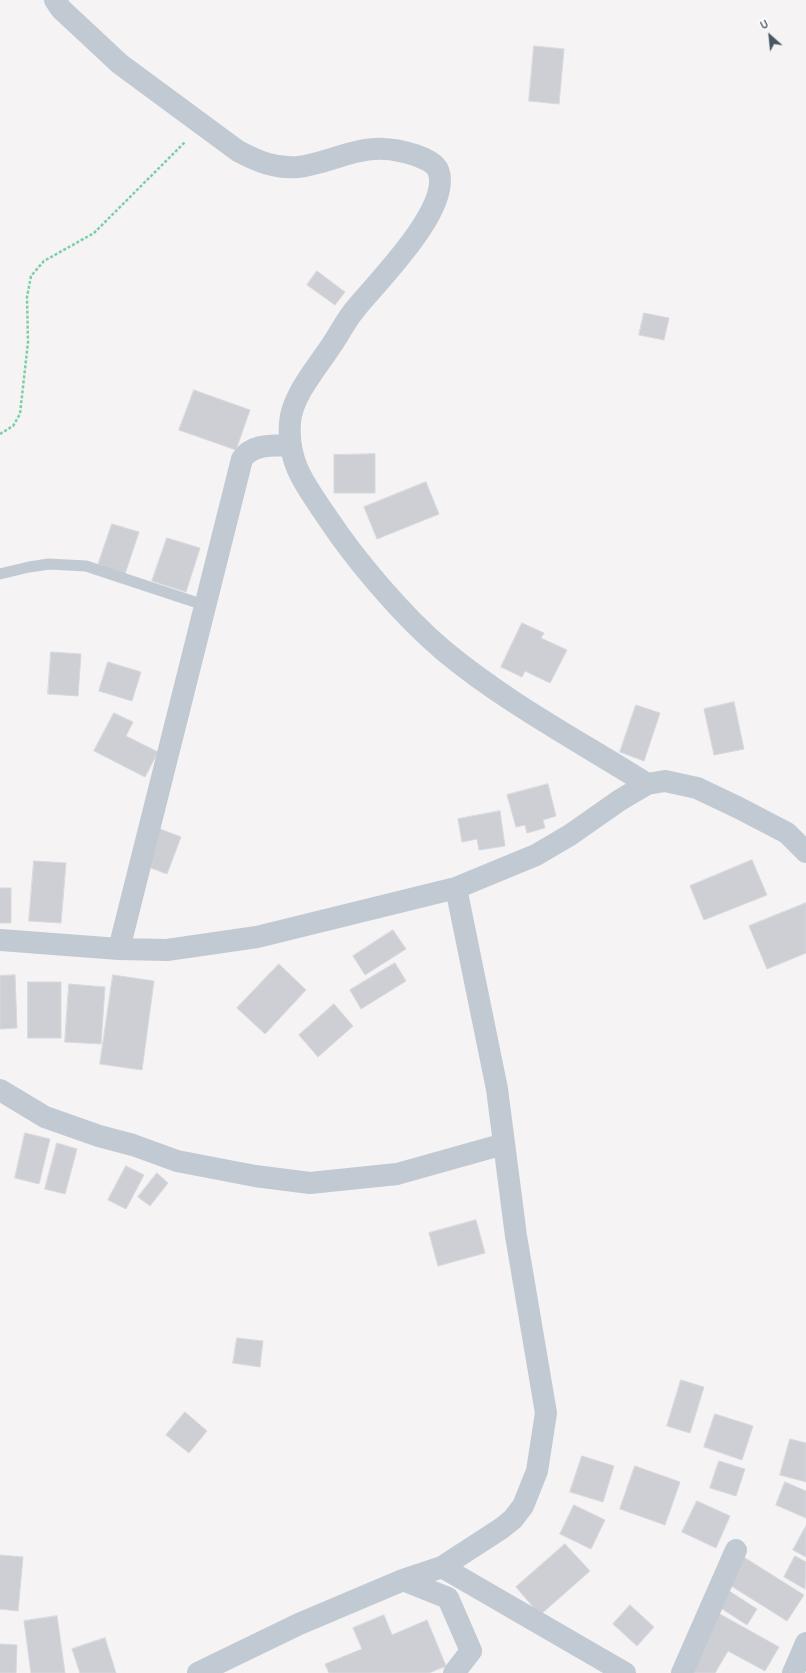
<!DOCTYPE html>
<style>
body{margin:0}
#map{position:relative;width:806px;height:1673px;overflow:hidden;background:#f5f3f3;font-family:Karla,sans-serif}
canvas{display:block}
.north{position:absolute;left:750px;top:16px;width:40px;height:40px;-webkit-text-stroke:3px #fff;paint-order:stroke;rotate:333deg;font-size:11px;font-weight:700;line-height:16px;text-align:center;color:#4a5661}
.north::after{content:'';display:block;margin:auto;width:14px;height:18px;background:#4a5661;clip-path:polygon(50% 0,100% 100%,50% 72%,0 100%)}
</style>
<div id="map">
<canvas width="806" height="1673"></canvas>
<div class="north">U</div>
</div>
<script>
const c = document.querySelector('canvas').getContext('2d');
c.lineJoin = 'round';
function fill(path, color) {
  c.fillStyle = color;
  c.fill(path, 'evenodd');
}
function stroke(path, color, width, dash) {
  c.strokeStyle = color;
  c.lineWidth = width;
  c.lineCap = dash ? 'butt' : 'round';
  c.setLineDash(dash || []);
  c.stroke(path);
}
const building = new Path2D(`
 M 534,46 L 564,49 L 559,104 L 529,101 Z
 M 317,271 L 345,292 L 335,305 L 307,285 Z
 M 644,313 L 669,318 L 664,340 L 639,335 Z
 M 194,390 L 250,410 L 236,450 L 179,430 Z
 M 375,454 L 375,493 L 334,493 L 334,455 Z
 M 426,482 L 439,514 L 377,539 L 364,507 Z
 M 112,524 L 139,532 L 125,574 L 98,565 Z
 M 167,538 L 200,548 L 186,592 L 152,581 Z
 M 522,623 L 544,633 L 541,638 L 567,650 L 550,683 L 525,671 L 522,677 L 501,667 Z
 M 51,652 L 81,654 L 78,696 L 48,694 Z
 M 108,662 L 141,672 L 132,701 L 99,691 Z
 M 734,702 L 744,749 L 714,755 L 704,709 Z
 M 636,705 L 660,713 L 644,761 L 620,752 Z
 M 114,713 L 133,722 L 126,736 L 158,752 L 145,777 L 94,751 Z
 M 548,784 L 556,816 L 543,820 L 545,828 L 527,833 L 525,825 L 516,827 L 507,795 Z
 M 500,811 L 505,846 L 479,850 L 477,839 L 462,842 L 458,819 Z
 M 155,827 L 181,837 L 167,874 L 140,864 Z
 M 752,860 L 767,895 L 704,920 L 690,886 Z
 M 34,861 L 66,863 L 61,923 L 29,921 Z
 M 0,888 L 11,888 L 11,923 L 0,923 Z
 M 806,903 L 806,953 L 767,969 L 749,926 Z
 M 393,930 L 406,949 L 365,975 L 353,956 Z
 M 395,963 L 406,981 L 361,1009 L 350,990 Z
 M 279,964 L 306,990 L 265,1034 L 237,1008 Z
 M 15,975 L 17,1028 L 0,1029 L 0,976 Z
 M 113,975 L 154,981 L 142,1070 L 100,1064 Z
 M 28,982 L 61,982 L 61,1038 L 28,1038 Z
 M 69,984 L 105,987 L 101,1044 L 65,1042 Z
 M 334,1004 L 353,1026 L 318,1057 L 299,1035 Z
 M 25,1133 L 50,1139 L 39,1184 L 15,1178 Z
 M 57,1143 L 77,1149 L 65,1194 L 45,1189 Z
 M 126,1166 L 144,1175 L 126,1209 L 108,1200 Z
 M 157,1173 L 168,1183 L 150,1206 L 138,1197 Z
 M 476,1220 L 485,1253 L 438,1266 L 429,1233 Z
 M 237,1338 L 263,1341 L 260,1367 L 233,1363 Z
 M 681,1380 L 704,1387 L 690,1433 L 667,1426 Z
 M 185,1412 L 207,1431 L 189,1453 L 166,1435 Z
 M 715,1414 L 753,1426 L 742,1460 L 704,1447 Z
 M 790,1439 L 806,1443 L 806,1482 L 780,1475 Z
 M 582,1456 L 614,1466 L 603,1502 L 570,1492 Z
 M 719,1461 L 745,1469 L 736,1496 L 710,1488 Z
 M 635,1466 L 680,1482 L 665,1525 L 620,1509 Z
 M 785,1482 L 806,1491 L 806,1518 L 776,1505 Z
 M 697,1501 L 730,1516 L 716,1548 L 682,1532 Z
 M 574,1505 L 605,1520 L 591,1549 L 560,1534 Z
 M 806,1526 L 806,1557 L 793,1550 Z
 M 565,1544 L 590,1571 L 540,1615 L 516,1587 Z
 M 0,1555 L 23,1557 L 18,1611 L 0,1609 Z
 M 742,1556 L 804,1595 L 787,1621 L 725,1582 Z
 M 795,1556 L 806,1562 L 805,1589 L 784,1577 Z
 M 726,1589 L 757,1609 L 747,1625 L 716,1605 Z
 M 630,1605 L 654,1627 L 637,1646 L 613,1624 Z
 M 718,1613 L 779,1647 L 765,1671 L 728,1651 L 715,1673 L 692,1673 Z
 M 384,1615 L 392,1635 L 427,1620 L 446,1666 L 429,1673 L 329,1673 L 325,1664 L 362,1649 L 353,1628 Z
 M 57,1616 L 65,1673 L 31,1673 L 24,1621 Z
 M 105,1638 L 116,1673 L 80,1673 L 72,1649 Z
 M 0,1644 L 17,1645 L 16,1673 L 0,1673 Z`);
fill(building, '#cdcfd5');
stroke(building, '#d7d9de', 1);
stroke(new Path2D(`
 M 0,434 L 13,426 L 20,414 L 28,342 L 27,297 L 31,276 L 44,261 L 94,233 L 185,142`), '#7ad0a6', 2.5, [3, 2]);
stroke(new Path2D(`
 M 0,574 L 29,567 L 49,564 L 86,566 L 204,605`), '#c1cad2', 11);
stroke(new Path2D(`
 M 55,0 L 61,9 L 120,64 L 238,151 C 257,161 275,169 298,167 C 325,164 356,147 384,149 C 394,149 405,152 415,155 C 421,157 433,162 437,168 C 456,204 379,280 357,307 C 347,318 340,333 331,346 C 318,366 291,397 290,423 C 287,463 306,486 327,517 C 356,561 403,616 443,650 C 505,702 579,741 647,784
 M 0,940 L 119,949 L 167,950 L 257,937 L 326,920 L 456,888 L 536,855 L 570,835 L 620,800 L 647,784 L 665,781 L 697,788 L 739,808 L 787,833 L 806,852
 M 119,949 L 242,459 C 253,443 274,446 291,445
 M 0,1090 L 45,1117 L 99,1136 L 133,1145 L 177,1161 L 255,1176 L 310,1183 L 397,1174 L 504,1144
 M 442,1567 L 625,1673
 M 403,1580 L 448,1598 L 471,1651 L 454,1673
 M 198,1673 L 299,1624 L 403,1580 L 442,1567 L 502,1528 L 513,1519 L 523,1506 L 537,1471 L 546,1413 L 516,1236 L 497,1089 L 456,888
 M 682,1673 L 736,1550
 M 793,1673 L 806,1643`), '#c1cad2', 22);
</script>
